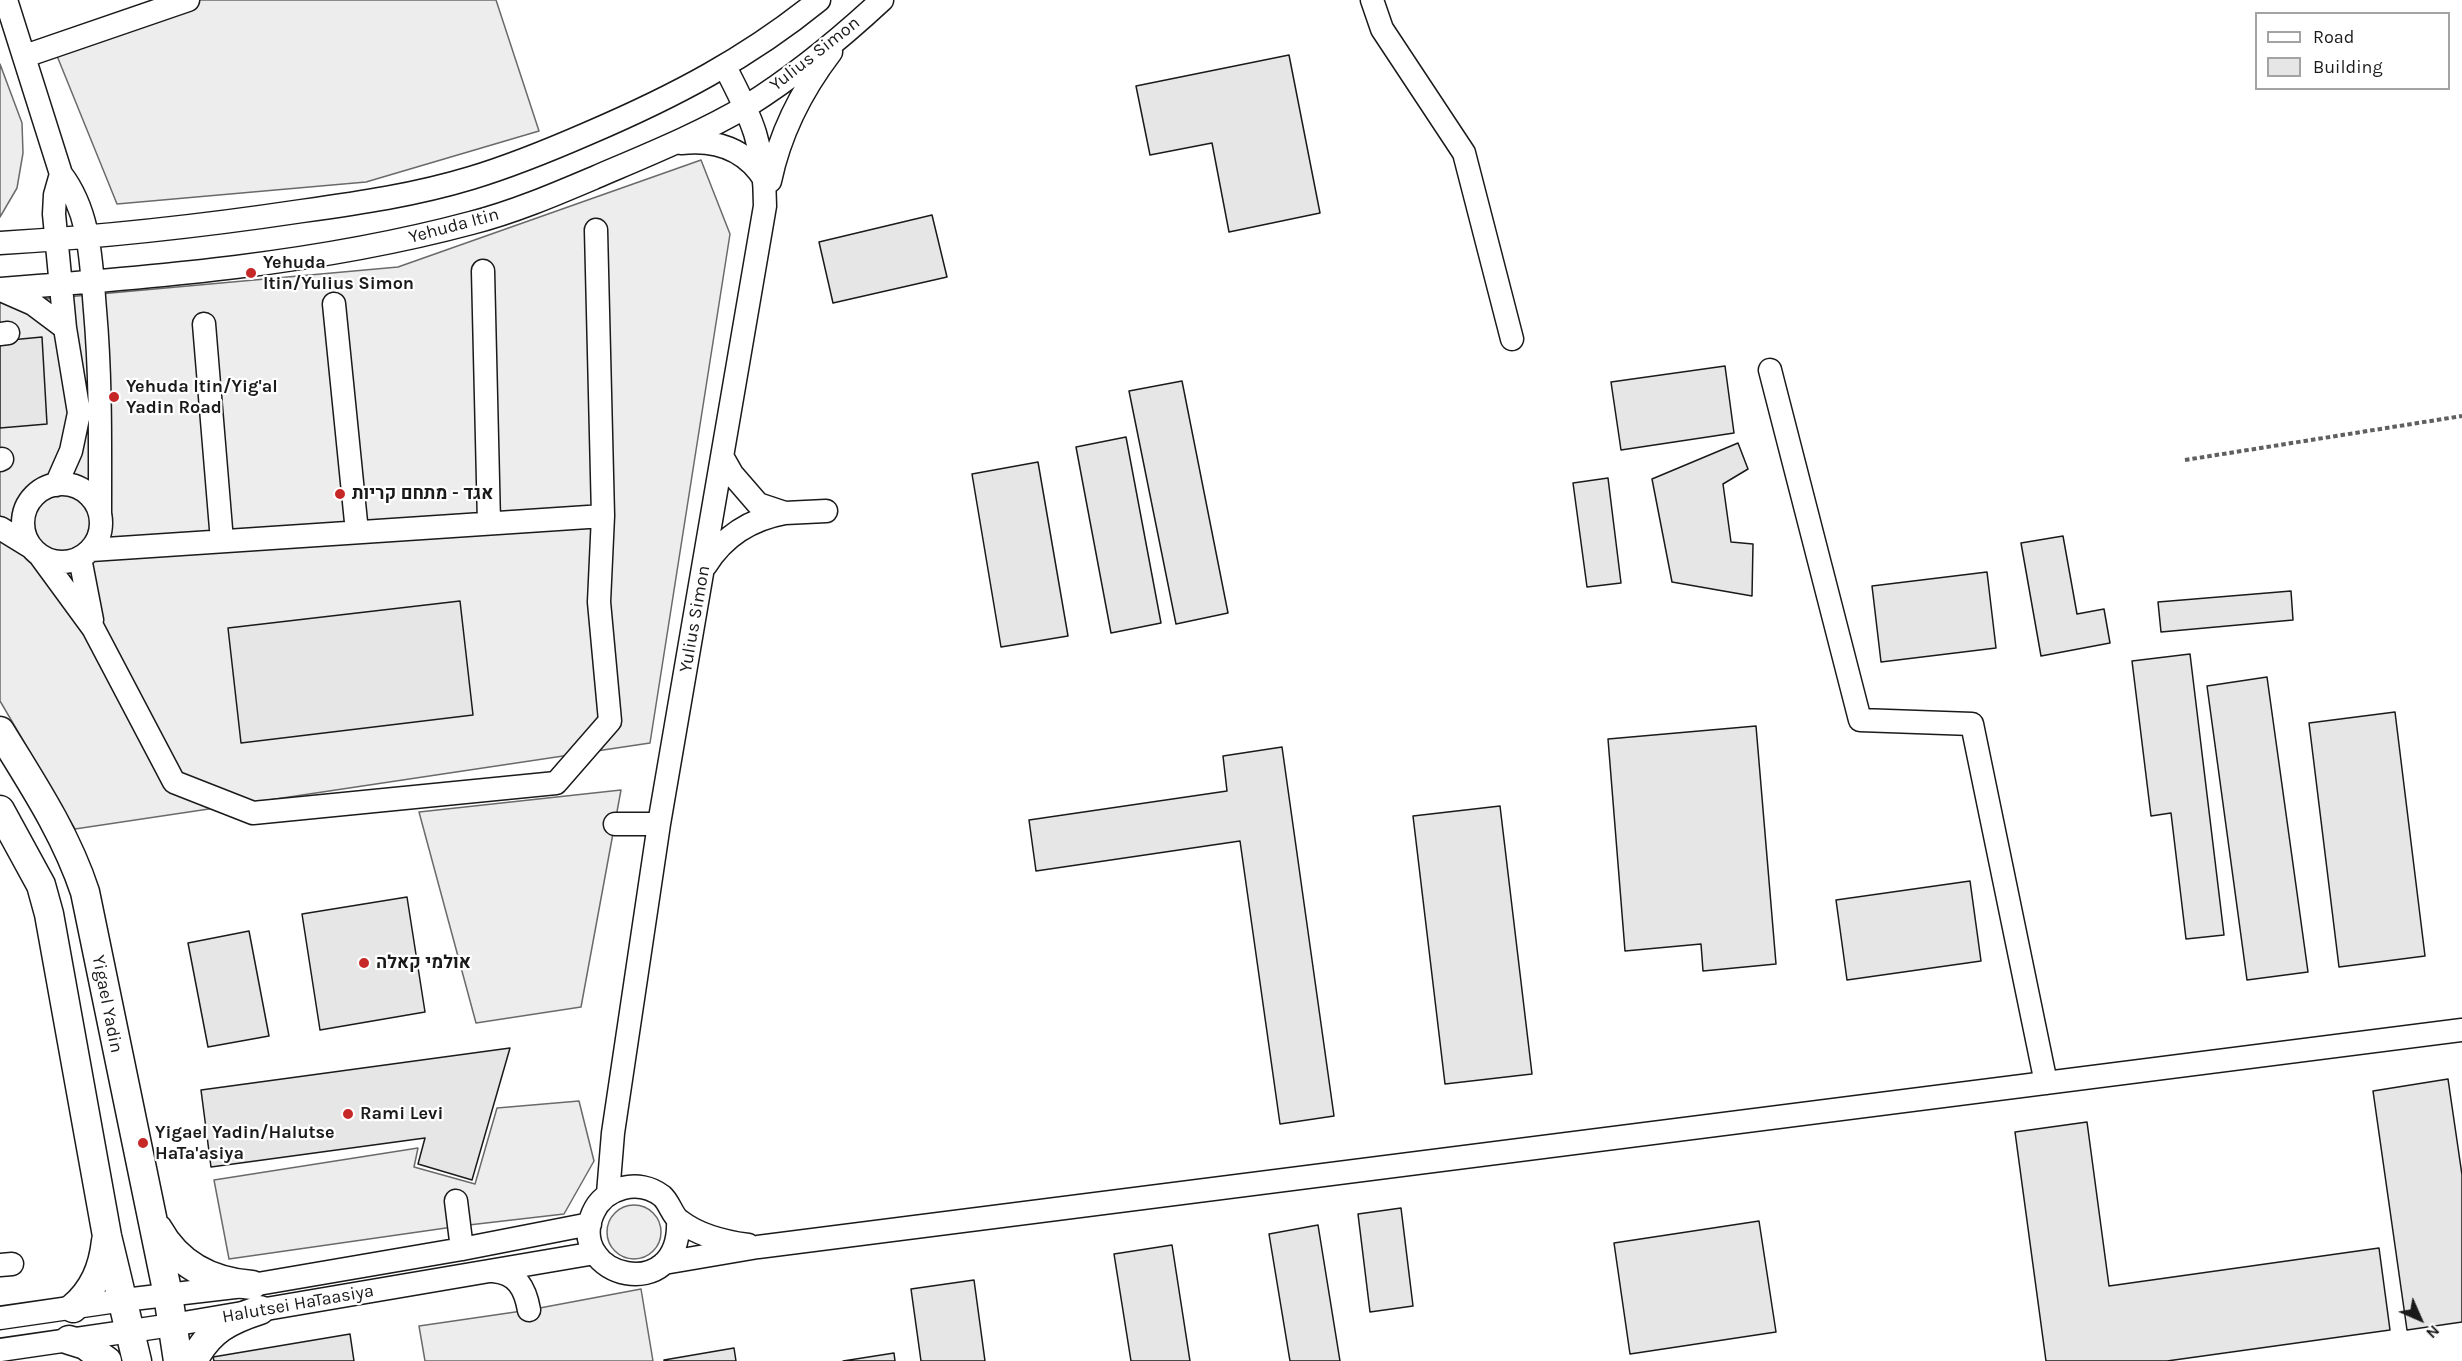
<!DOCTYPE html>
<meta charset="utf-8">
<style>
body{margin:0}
#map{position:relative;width:2462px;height:1361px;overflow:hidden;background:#fff;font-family:Karla,sans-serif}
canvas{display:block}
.legend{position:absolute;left:2255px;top:12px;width:195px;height:78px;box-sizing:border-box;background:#fff;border:2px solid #a3a3a3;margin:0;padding:8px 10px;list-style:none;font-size:18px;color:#1a1a1a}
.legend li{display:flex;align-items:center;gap:12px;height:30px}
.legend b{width:30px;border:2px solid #a3a3a3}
.north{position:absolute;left:2390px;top:1289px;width:60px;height:60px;-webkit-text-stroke:4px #fff;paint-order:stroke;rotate:135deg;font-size:16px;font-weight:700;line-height:24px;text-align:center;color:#1a1a1a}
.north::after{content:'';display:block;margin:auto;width:21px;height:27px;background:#1a1a1a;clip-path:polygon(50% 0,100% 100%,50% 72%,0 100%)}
</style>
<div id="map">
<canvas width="2462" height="1361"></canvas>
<ul class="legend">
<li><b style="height:8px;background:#fff"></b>Road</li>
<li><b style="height:16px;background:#e6e6e6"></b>Building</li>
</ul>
<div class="north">N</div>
</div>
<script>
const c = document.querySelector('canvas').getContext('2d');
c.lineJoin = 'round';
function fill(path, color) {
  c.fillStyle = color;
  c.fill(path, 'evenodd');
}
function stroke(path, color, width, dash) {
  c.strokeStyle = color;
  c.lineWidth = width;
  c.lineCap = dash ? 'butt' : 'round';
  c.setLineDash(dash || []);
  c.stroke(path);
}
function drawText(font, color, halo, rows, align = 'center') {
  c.font = font + ' Karla,Heebo,sans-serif';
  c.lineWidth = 4.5;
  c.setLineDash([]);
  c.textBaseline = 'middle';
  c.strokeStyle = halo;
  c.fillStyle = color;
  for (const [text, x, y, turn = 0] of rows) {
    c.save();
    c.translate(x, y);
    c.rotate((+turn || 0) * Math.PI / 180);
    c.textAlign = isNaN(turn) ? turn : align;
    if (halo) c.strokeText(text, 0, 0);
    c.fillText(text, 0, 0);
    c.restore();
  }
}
const built = new Path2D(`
 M 188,0 L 496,0 L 539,131 L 366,182 L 117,204 L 53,46 Z
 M 0,64 L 22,123 L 23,153 L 17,188 L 0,217 Z
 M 701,160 L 730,234 L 650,743 L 75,829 L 0,701 L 0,303 L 398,267 Z
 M 621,790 L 581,1007 L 476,1023 L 419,812 Z
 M 579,1101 L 594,1161 L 564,1214 L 460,1226 L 229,1259 L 214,1180 L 418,1148 L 414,1167 L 475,1184 L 497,1108 Z
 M607 1232a27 27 0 1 1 54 0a27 27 0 1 1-54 0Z
 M 641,1289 L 653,1361 L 425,1361 L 419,1326 L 529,1310 Z`);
fill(built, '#ededed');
stroke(built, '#6a6a6a', 1.5);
const building = new Path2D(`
 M 1289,55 L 1320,213 L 1229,232 L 1212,143 L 1150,155 L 1136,86 Z
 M 932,215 L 947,277 L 833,303 L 819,242 Z
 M 42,337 L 47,424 L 0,428 L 0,341 Z
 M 1725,366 L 1734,433 L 1621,450 L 1611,382 Z
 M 1182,381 L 1228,613 L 1176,624 L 1129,391 Z
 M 1126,437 L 1161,623 L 1111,633 L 1076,447 Z
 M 1738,443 L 1748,469 L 1723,484 L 1731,542 L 1753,544 L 1752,596 L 1672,582 L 1652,479 Z
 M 1038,462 L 1068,636 L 1001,647 L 972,474 Z
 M 1608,478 L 1621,583 L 1587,587 L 1573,483 Z
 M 2063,536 L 2077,614 L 2104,609 L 2110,643 L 2041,656 L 2021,543 Z
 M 1987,572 L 1996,648 L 1881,662 L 1872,586 Z
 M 2291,591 L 2293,620 L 2161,632 L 2158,602 Z
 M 460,601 L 473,715 L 241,743 L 228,628 Z
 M 2190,654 L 2224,935 L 2186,939 L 2171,813 L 2151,816 L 2132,661 Z
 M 2267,677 L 2308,972 L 2247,980 L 2207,686 Z
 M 2395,712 L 2425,956 L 2339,967 L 2309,723 Z
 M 1756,726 L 1776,964 L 1703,971 L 1701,944 L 1625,951 L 1608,739 Z
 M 1282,747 L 1334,1116 L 1280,1124 L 1240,841 L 1036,871 L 1029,820 L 1227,791 L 1223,756 Z
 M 1500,806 L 1532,1074 L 1445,1084 L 1413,816 Z
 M 1970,881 L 1981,961 L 1847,980 L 1836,900 Z
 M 407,897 L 425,1012 L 320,1030 L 302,914 Z
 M 249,931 L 269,1036 L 208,1047 L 188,943 Z
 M 510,1048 L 472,1180 L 418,1164 L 425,1138 L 211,1167 L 201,1090 Z
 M 2448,1079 L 2462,1175 L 2462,1322 L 2407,1330 L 2373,1091 Z
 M 2087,1122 L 2109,1286 L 2379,1248 L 2390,1330 L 2167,1361 L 2046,1361 L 2015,1132 Z
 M 1401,1208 L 1413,1306 L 1370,1312 L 1358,1214 Z
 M 1759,1221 L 1776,1332 L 1630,1354 L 1614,1243 Z
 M 1318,1225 L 1340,1361 L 1290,1361 L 1269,1234 Z
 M 1172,1245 L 1190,1361 L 1131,1361 L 1114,1254 Z
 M 974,1280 L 985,1361 L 921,1361 L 911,1289 Z
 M 350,1334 L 354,1361 L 214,1361 L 213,1357 Z
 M 734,1348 L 736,1361 L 664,1361 L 664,1360 Z
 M 894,1353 L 895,1361 L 843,1361 Z`);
fill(building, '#e6e6e6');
stroke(building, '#1a1a1a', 1.5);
const minor = new Path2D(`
 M 6,0 L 61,174 C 91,213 91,263 95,310 C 101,378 100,444 100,512
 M 1372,0 L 1382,29 L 1464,153 L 1512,339
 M 25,56 L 188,0
 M 681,143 C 715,139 746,149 765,180
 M 770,181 C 780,133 802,90 831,52
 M 0,243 C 101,237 202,226 302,211 C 359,203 415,195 471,178 C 511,166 550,150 589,133 C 673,97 748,58 819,0
 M 483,271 L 489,523
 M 0,289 C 157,277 318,264 471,223 C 514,212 556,194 596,177 C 645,156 702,133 747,106 C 795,76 841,38 882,0
 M 1,290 L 33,304 L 65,328
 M 334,304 L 357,532
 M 204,324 L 222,541
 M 0,334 L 8,333
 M 1770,370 L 1860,720 L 1972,724 L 2046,1083
 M 0,460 L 2,459
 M23 523a39 39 0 1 1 78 0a39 39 0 1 1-78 0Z
 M 56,485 L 71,451 L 79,413 L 65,328 L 54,214 L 55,195 L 61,174
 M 785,513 L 826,511
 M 0,528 L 31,547
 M 91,550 L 603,516
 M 41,557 L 93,628 L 174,782 L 253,813 L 556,783 L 610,721 L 599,602 L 603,516 L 596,230
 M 80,558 L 92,620
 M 706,565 C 724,536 752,519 785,513 L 758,504 L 732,474 L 723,458
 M 615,824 L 659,824
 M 608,1194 L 613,1133 L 659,824 L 765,206 C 765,147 752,118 725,67
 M 456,1201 L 462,1249
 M 678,1220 C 682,1307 565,1277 593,1213 C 604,1187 639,1178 662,1196 C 670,1203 672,1216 680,1221 C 698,1235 726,1242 748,1245
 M 664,1263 L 758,1247 L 2462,1030
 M 0,1265 L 12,1264
 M 493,1271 C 517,1273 525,1288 529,1310
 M 0,1318 L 124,1300 L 252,1285 L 462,1249 L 590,1224
 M 0,1350 L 172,1325 L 595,1253`);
const major = new Path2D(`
 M 0,731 C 32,783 66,834 85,892 L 168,1295 L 178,1361
 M 0,810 L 41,885 L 49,914 L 107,1236 L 137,1361
 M 158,1229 C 178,1265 212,1282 252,1285
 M 73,1308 C 94,1290 103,1268 106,1241
 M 69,1340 L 85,1345 L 107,1361
 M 193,1361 C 209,1330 229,1320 260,1310`);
stroke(minor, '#1a1a1a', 25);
stroke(major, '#1a1a1a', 31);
stroke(new Path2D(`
 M 2185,460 L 2462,416`), '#5f5f5f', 4, [4.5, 3]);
stroke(minor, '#fff', 22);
stroke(major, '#fff', 28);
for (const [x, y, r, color] of [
 [251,273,6,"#c62828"],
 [114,397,6,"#c62828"],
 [340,494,6,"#c62828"],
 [364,963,6,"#c62828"],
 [348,1114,6,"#c62828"],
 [143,1143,6,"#c62828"]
]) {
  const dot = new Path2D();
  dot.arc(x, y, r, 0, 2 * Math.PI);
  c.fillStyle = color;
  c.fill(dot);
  stroke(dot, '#fff', 2);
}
drawText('18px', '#1a1a1a', '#fff', [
 ["Yulius Simon",815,54,-38],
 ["Yehuda Itin",454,226,-15],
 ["Yulius Simon",695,619,-80],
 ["Yigael Yadin",107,1004,79],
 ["Halutsei HaTaasiya",298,1304,-10]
]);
drawText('bold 18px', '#1a1a1a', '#fff', [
 ["Yehuda",263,263],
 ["Itin/Yulius Simon",263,284],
 ["Yehuda Itin/Yig'al",126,387],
 ["Yadin Road",126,408],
 ["אגד - מתחם קריות",352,494],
 ["אולמי קאלה",376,963],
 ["Rami Levi",360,1114],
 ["Yigael Yadin/Halutse",155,1133],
 ["HaTa'asiya",155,1154]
], 'left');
</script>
